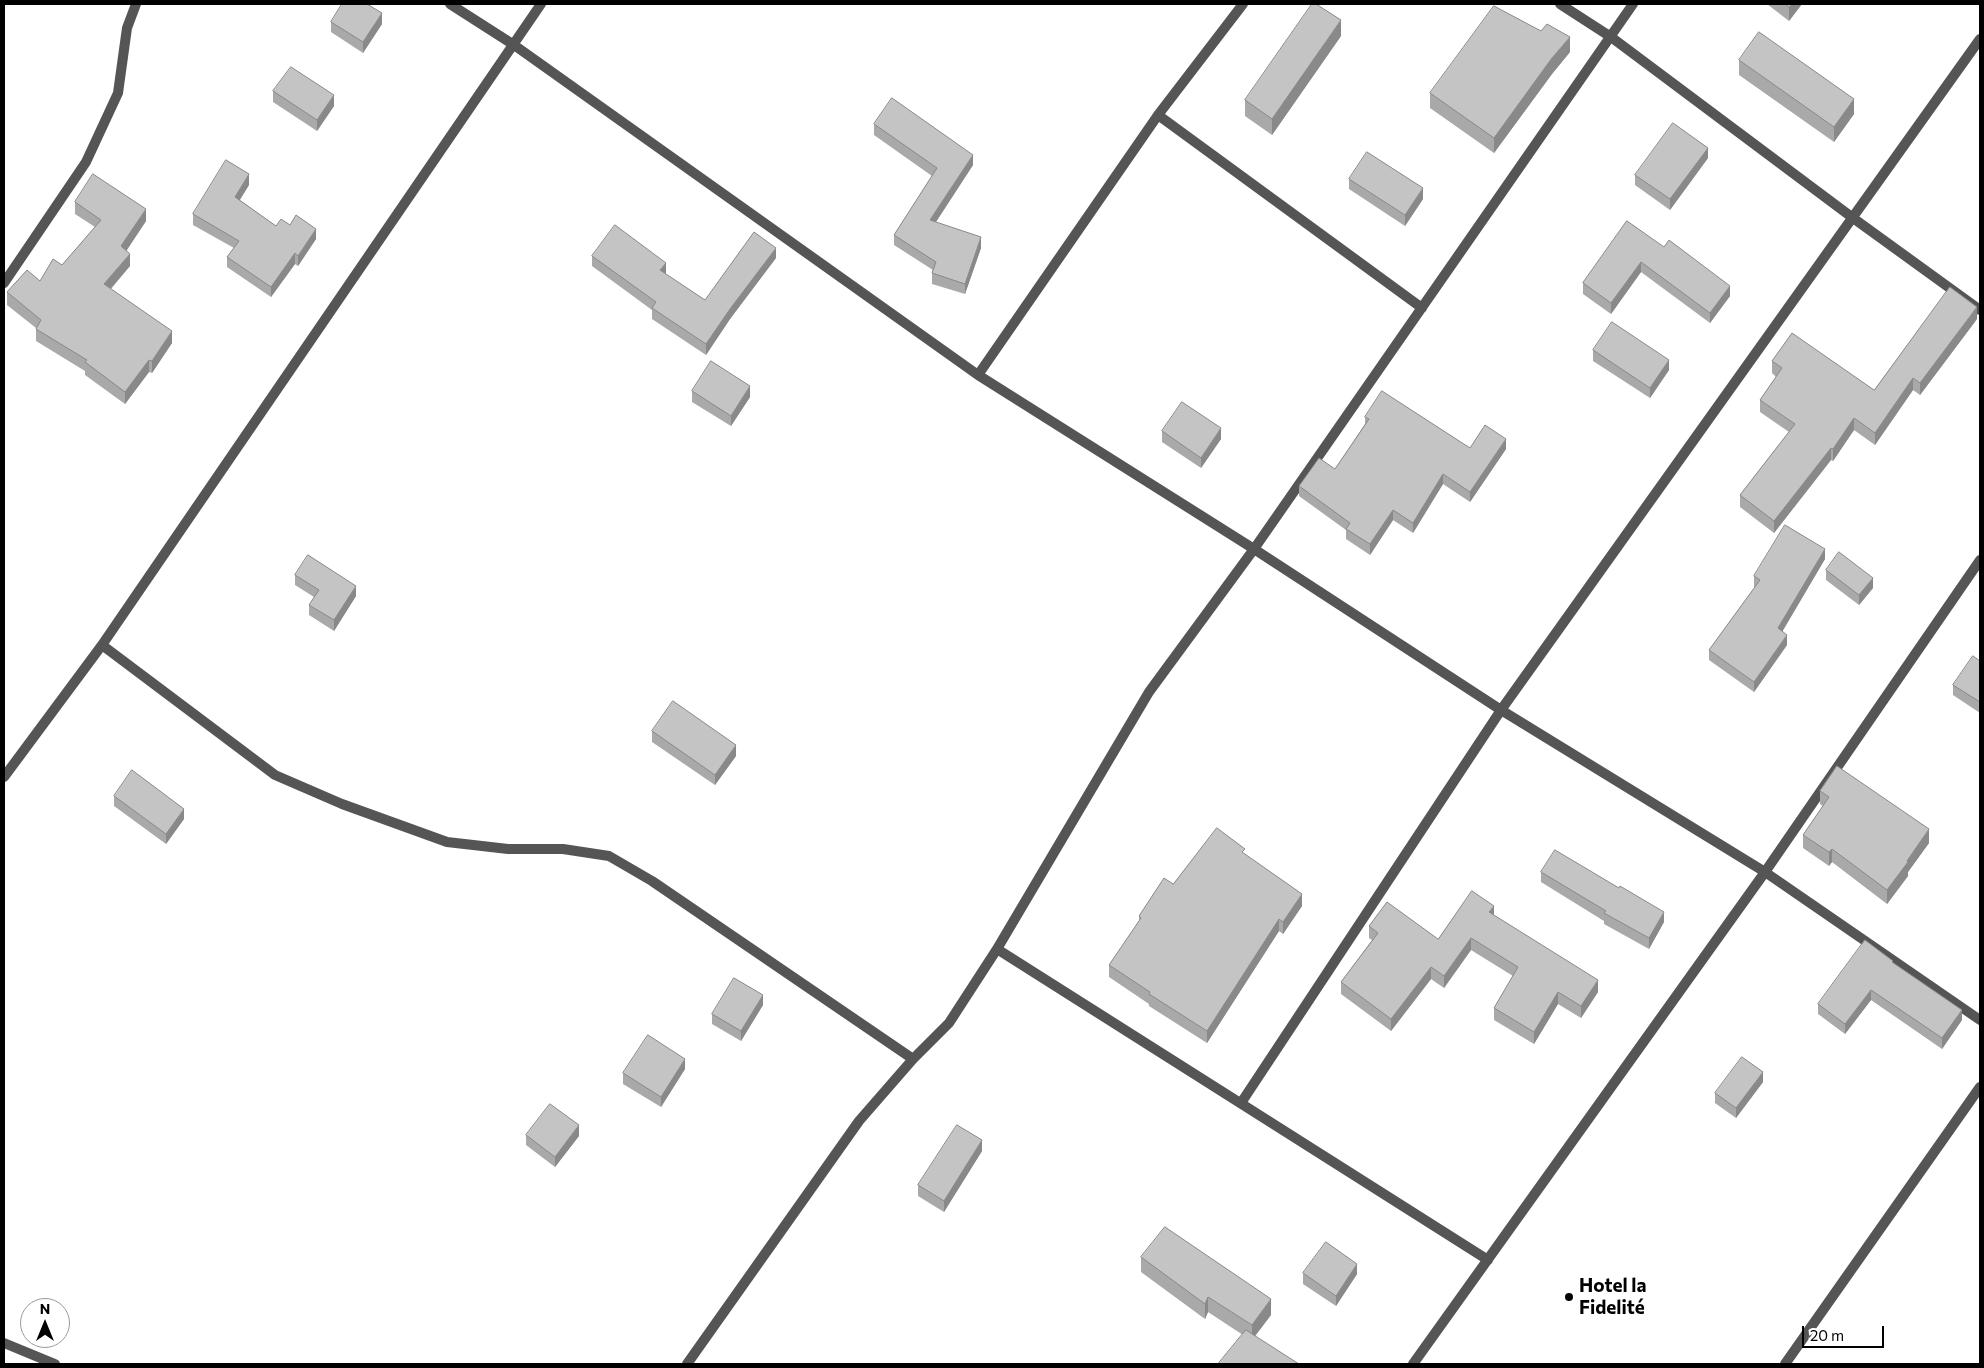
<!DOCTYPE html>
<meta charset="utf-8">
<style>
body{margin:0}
#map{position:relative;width:1984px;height:1368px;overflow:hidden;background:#fff;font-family:Commissioner,sans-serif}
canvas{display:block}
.frame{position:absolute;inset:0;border:5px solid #000;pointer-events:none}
.north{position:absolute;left:20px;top:1298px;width:50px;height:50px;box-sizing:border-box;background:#fff;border:1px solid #999;border-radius:50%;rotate:0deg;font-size:14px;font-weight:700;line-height:20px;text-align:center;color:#000}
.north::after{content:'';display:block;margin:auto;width:18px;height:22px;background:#000;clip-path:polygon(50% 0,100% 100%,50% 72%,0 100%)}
.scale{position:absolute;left:1802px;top:1326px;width:82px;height:22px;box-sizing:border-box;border:2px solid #000;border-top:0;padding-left:6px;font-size:15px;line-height:18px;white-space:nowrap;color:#000;-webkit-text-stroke:4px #fff;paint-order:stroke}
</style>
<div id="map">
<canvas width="1984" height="1368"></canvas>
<div class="frame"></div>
<div class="north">N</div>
<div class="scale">20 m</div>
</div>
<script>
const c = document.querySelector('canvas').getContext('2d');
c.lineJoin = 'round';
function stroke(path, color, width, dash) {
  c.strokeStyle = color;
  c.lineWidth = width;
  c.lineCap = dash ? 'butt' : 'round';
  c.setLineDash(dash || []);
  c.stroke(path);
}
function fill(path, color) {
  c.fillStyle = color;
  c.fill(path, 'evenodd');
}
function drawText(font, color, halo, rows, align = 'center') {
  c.font = font + ' Commissioner,sans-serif';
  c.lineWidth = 5;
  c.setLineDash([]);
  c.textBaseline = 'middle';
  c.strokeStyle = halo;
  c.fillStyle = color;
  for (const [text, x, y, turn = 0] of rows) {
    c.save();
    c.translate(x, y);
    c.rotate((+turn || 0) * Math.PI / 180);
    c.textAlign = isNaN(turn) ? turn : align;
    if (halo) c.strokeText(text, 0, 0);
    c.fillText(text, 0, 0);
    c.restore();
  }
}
stroke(new Path2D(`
 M 450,4 L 514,45 L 978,375 L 1254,549 L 1501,710 L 1765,872 L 1980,1020
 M 1560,4 L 1611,37 L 1853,218 L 1980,310
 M 1158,115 L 1422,308
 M 4,283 L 86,162 L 118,93 L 127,28 L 136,4
 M 978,375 L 1158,115 L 1243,4
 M 102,645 L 275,775 L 342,804 L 447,842 L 508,849 L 563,849 L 609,856 L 652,881 L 913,1059
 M 4,777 L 102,645 L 541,4
 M 997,949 L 1488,1260
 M 1241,1103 L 1501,710 L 1980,39
 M 4,1343 L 55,1364
 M 687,1364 L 859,1121 L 913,1059 L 949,1023 L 997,949 L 1149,692 L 1254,549 L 1633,4
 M 1413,1364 L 1765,872 L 1980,560
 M 1785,1364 L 1980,1087`), '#555', 10);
fill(new Path2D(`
 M 1767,4 L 1802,4 L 1789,21 Z
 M 331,22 L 382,24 L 363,53 L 331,32 Z
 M 1341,36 L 1272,135 L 1245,116 L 1245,100 Z
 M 1570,52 L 1552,74 L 1494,153 L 1430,108 L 1430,93 Z
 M 1739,60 L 1854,114 L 1834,142 L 1739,75 Z
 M 273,91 L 334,106 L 317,131 L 273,102 Z
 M 874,124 L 973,165 L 936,222 L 981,248 L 965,294 L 932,284 L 932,273 L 933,270 L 894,245 L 894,235 L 932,176 L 874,135 Z
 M 1708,158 L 1670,210 L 1635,185 L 1635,175 Z
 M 1349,179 L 1423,199 L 1405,226 L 1349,189 Z
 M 249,185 L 240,200 L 276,226 L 290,225 L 316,239 L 298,266 L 295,264 L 271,297 L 227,267 L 227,257 L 234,248 L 193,225 L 193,214 Z
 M 75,202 L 146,221 L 126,251 L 130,266 L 111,289 L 172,343 L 152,373 L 149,372 L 125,404 L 85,375 L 85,371 L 36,341 L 36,328 L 7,305 L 7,292 L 40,281 L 62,265 L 95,227 L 75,214 Z
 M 1627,221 L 1730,296 L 1710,323 L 1641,272 L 1611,314 L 1583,294 L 1583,283 Z
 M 592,256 L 666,273 L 665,274 L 705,300 L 776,258 L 730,319 L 706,355 L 652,319 L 652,310 L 592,266 Z
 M 1977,319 L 1920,395 L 1913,390 L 1875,445 L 1854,430 L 1833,461 L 1831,460 L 1774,533 L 1740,507 L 1740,495 L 1789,432 L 1760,412 L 1760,400 L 1776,377 L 1772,373 L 1772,361 L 1874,390 Z
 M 1593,350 L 1669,370 L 1650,398 L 1593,361 Z
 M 692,391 L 750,397 L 731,426 L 692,402 Z
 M 1365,417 L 1470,448 L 1506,449 L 1470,502 L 1443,484 L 1413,533 L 1393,520 L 1370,555 L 1346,539 L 1346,530 L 1299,496 L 1299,486 L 1335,469 L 1365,424 Z
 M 1162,431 L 1221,439 L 1201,468 L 1162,442 Z
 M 1825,559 L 1782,631 L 1787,645 L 1754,692 L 1709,660 L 1709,650 L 1755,587 L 1754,587 L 1754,576 Z
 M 1826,570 L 1873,588 L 1859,605 L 1826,580 Z
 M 295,575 L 356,596 L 334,631 L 309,615 L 309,605 L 314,597 L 295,585 Z
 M 1980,661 L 1980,713 L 1953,695 L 1953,685 Z
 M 652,731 L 736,756 L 715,785 L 652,742 Z
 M 1820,791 L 1929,843 L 1908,872 L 1908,876 L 1887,904 L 1832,862 L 1829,866 L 1803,848 L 1803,835 L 1823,806 L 1820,804 Z
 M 114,796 L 184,819 L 166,844 L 114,806 Z
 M 1245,854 L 1302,906 L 1283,934 L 1279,931 L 1207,1043 L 1149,1006 L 1149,1004 L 1109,977 L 1109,965 L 1139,922 L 1139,916 L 1173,884 Z
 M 1541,872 L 1664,922 L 1649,949 L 1604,924 L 1604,921 L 1541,882 Z
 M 1494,915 L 1598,992 L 1581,1018 L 1558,1004 L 1534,1044 L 1494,1020 L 1494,1008 L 1513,976 L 1471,950 L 1444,988 L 1431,979 L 1391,1031 L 1341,994 L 1341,982 L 1372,940 L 1369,938 L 1369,926 L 1438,939 Z
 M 1893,963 L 1962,1020 L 1942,1049 L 1871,1000 L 1845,1034 L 1818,1014 L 1818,1004 Z
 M 763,1005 L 741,1041 L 712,1024 L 712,1014 Z
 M 685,1069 L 661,1107 L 623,1084 L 623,1073 Z
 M 1763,1082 L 1736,1118 L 1715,1103 L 1715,1093 Z
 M 526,1135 L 579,1136 L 555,1167 L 526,1145 Z
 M 982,1151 L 944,1212 L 918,1196 L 918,1185 Z
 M 1141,1257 L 1271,1315 L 1255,1336 L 1243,1335 L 1208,1312 L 1205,1319 L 1141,1272 Z
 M 1303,1273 L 1357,1274 L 1336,1306 L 1303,1284 Z`), '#a9a9a9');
fill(new Path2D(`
 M 1792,4 L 1802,4 L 1789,21 L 1789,7 Z
 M 382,13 L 382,24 L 363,53 L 363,42 Z
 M 1341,20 L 1341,36 L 1272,135 L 1272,119 Z
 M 1570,37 L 1570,52 L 1552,74 L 1494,153 L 1494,138 L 1552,58 Z
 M 334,95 L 334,106 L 317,131 L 317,120 Z
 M 1854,99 L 1854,114 L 1834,142 L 1834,127 Z
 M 1708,148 L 1708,158 L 1670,210 L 1670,199 Z
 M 973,155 L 973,165 L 930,231 L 930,220 Z
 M 249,174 L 249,185 L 235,207 L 235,197 Z
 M 1423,188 L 1423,199 L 1405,226 L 1405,215 Z
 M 146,209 L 146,221 L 121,259 L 121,246 Z
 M 316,229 L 316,239 L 298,266 L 298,256 Z
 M 981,237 L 981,248 L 965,294 L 965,284 Z
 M 776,248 L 776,258 L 730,319 L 706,355 L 706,344 L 730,309 Z
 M 295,253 L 295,264 L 271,297 L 271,287 Z
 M 130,254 L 130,266 L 104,296 L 104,284 Z
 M 1641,262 L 1641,272 L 1611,314 L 1611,303 Z
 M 666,263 L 666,273 L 660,281 L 660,270 Z
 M 1730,286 L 1730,296 L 1710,323 L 1710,313 Z
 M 1977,307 L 1977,319 L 1920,395 L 1920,383 Z
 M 172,331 L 172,343 L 152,373 L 152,361 Z
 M 149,360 L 149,372 L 125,404 L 125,392 Z
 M 1669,360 L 1669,370 L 1650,398 L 1650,388 Z
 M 1913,378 L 1913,390 L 1875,445 L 1875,433 Z
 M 750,386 L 750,397 L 731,426 L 731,416 Z
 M 1854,418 L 1854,430 L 1833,461 L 1833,449 Z
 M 1221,428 L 1221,439 L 1201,468 L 1201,458 Z
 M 1506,439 L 1506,449 L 1470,502 L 1470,492 Z
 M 1831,448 L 1831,460 L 1774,533 L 1774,521 Z
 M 1443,474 L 1443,484 L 1413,533 L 1413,523 Z
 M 1393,510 L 1393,520 L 1370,555 L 1370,544 Z
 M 1825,549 L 1825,559 L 1778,639 L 1778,628 Z
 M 1873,578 L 1873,588 L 1859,605 L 1859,595 Z
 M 356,586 L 356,596 L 334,631 L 334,620 Z
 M 1787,635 L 1787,645 L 1754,692 L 1754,682 Z
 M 736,745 L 736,756 L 715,785 L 715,775 Z
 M 184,809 L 184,819 L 166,844 L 166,834 Z
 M 1929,829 L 1929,843 L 1908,872 L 1908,876 L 1887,904 L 1887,890 Z
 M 1832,849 L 1832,862 L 1829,866 L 1829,852 Z
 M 1302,894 L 1302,906 L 1283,934 L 1283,922 Z
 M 1494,906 L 1494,918 L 1489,912 Z
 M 1664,912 L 1664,922 L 1649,949 L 1649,938 Z
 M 1279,919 L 1279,931 L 1207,1043 L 1207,1031 Z
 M 1471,938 L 1471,950 L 1444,988 L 1444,976 Z
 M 1431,967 L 1431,979 L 1391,1031 L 1391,1019 Z
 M 1598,980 L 1598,992 L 1581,1018 L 1581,1006 Z
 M 1871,990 L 1871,1000 L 1845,1034 L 1845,1024 Z
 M 1558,992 L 1558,1004 L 1534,1044 L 1534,1032 Z
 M 763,995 L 763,1005 L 741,1041 L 741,1031 Z
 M 1962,1010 L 1962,1020 L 1942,1049 L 1942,1038 Z
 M 685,1059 L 685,1069 L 661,1107 L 661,1097 Z
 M 1763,1072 L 1763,1082 L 1736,1118 L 1736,1108 Z
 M 579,1125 L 579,1136 L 555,1167 L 555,1157 Z
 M 982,1140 L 982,1151 L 944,1212 L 944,1201 Z
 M 1357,1264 L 1357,1274 L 1336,1306 L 1336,1296 Z
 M 1208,1297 L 1208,1312 L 1205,1319 L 1205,1304 Z
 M 1271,1299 L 1271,1315 L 1252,1340 L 1252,1325 Z`), '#898989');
const building = new Path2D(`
 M 342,4 L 367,4 L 382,13 L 363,42 L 331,22 Z
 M 1312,4 L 1316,4 L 1341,20 L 1272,119 L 1245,100 Z
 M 1786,4 L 1792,4 L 1789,7 Z
 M 1494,6 L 1541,31 L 1547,24 L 1570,37 L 1552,58 L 1494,138 L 1430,93 Z
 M 1759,32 L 1854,99 L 1834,127 L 1739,60 Z
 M 291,67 L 334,95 L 317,120 L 273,91 Z
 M 892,98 L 973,155 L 930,220 L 981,237 L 965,284 L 932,273 L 936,262 L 894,235 L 937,168 L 874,124 Z
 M 1673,123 L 1708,148 L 1670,199 L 1635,175 Z
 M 1367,152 L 1423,188 L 1405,215 L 1349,179 Z
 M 226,160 L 249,174 L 235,197 L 276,226 L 281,219 L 290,225 L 296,215 L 316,229 L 298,256 L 295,253 L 271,287 L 227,257 L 239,241 L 193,214 Z
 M 93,174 L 146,209 L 121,246 L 130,254 L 104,284 L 172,331 L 152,361 L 149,360 L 125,392 L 85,362 L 87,360 L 36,329 L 41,320 L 7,292 L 27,270 L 40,281 L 53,259 L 62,265 L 101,220 L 75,202 Z
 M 1627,221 L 1664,247 L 1669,240 L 1730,286 L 1710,313 L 1641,262 L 1611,303 L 1583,283 Z
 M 615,225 L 666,263 L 660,270 L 705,300 L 754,232 L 776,248 L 730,309 L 706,344 L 652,308 L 656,302 L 592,256 Z
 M 1950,287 L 1977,307 L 1920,383 L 1913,378 L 1875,433 L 1854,418 L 1833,449 L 1831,448 L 1774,521 L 1740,495 L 1795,424 L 1760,400 L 1782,368 L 1772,361 L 1792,333 L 1874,390 Z
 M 1612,322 L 1669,360 L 1650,388 L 1593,350 Z
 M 711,361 L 750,386 L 731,416 L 692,391 Z
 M 1382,391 L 1470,448 L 1485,425 L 1506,439 L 1470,492 L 1443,474 L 1413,523 L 1393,510 L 1370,544 L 1346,529 L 1350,523 L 1299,486 L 1319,458 L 1335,469 L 1369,419 L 1365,417 Z
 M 1182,402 L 1221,428 L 1201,458 L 1162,431 Z
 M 1785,525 L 1825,549 L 1778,628 L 1787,635 L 1754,682 L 1709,650 L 1760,580 L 1754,576 Z
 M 1839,552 L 1873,578 L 1859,595 L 1826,570 Z
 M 308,555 L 356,586 L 334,620 L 309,605 L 319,590 L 295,575 Z
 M 1973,656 L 1980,661 L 1980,702 L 1953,685 Z
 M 673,701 L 736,745 L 715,775 L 652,731 Z
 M 1837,766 L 1929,829 L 1907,861 L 1908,862 L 1887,890 L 1832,849 L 1829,852 L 1803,835 L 1829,797 L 1820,791 Z
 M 132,770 L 184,809 L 166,834 L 114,796 Z
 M 1217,828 L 1245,849 L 1242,852 L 1302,894 L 1283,922 L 1279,919 L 1207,1031 L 1149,994 L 1150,992 L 1109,965 L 1141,918 L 1139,916 L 1164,878 L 1173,884 Z
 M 1555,850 L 1619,888 L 1620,886 L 1664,912 L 1649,938 L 1604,913 L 1606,911 L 1541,872 Z
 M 1472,891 L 1494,906 L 1489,912 L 1598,980 L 1581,1006 L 1558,992 L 1534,1032 L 1494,1008 L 1518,967 L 1471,938 L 1444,976 L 1431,967 L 1391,1019 L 1341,982 L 1378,933 L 1369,926 L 1387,902 L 1438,939 Z
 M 1865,940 L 1893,961 L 1892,962 L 1962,1010 L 1942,1038 L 1871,990 L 1845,1024 L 1818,1004 Z
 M 734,978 L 763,995 L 741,1031 L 712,1014 Z
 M 648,1035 L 685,1059 L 661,1097 L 623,1073 Z
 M 1742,1057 L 1763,1072 L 1736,1108 L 1715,1093 Z
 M 550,1104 L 579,1125 L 555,1157 L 526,1135 Z
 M 957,1125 L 982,1140 L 944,1201 L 918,1185 Z
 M 1165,1227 L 1271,1299 L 1252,1325 L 1208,1297 L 1205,1304 L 1141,1257 Z
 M 1326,1242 L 1357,1264 L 1336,1296 L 1303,1273 Z
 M 1246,1330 L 1299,1364 L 1218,1364 Z`);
fill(building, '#c4c4c4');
stroke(building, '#898989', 1);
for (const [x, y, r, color] of [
 [1569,1297,5,"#000"]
]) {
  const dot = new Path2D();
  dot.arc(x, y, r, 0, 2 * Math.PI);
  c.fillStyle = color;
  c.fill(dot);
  stroke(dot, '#fff', 2);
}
drawText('bold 19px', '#000', '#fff', [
 ["Hotel la",1579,1286],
 ["Fidelité",1579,1308]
], 'left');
</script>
